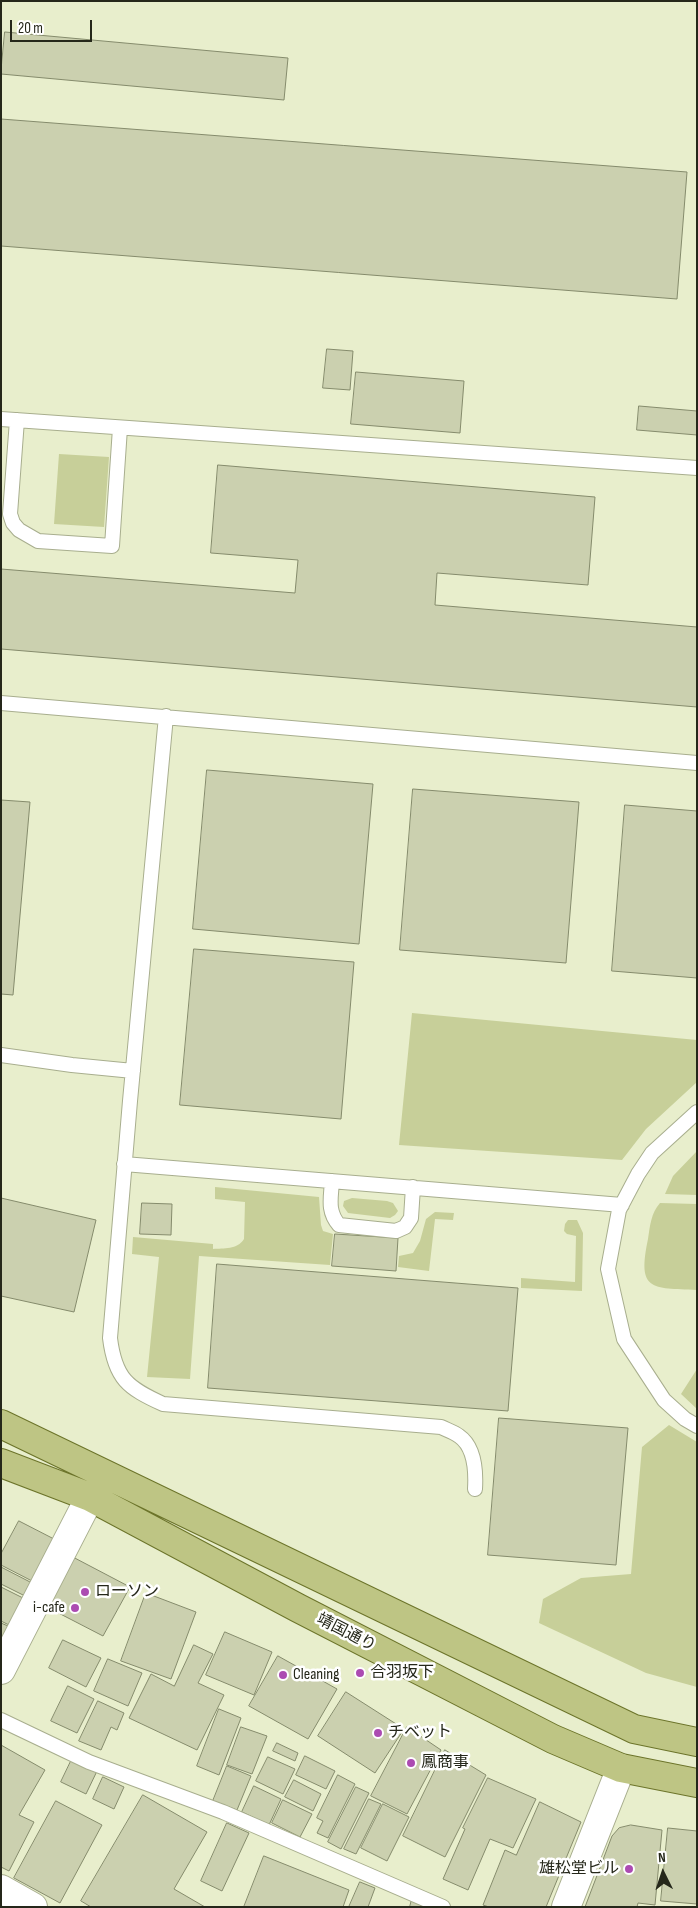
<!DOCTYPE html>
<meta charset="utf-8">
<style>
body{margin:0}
#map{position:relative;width:698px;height:1908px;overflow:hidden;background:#e8eecc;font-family:"Sofia Sans Condensed",sans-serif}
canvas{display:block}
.frame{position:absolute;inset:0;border:2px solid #25271a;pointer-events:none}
.north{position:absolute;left:638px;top:1848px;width:50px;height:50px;-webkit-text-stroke:4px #fff;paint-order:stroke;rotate:356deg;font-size:14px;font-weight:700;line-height:20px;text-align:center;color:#25271a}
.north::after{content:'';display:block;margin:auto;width:18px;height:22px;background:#25271a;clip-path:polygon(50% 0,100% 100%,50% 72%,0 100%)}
.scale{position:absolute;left:10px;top:20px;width:82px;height:22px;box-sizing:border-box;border:2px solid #25271a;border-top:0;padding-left:6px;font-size:15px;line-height:18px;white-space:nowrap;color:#25271a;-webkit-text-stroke:4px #fff;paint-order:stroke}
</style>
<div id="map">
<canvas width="698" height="1908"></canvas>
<div class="frame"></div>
<div class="north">N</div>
<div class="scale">20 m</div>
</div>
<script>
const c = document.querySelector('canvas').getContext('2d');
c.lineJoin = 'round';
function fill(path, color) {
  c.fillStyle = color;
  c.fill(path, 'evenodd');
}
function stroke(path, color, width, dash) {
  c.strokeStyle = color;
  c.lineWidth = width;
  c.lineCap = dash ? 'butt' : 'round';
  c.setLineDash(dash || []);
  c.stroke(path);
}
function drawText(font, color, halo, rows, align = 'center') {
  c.font = font + ' "Sofia Sans Condensed","Noto Sans JP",sans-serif';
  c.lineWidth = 5;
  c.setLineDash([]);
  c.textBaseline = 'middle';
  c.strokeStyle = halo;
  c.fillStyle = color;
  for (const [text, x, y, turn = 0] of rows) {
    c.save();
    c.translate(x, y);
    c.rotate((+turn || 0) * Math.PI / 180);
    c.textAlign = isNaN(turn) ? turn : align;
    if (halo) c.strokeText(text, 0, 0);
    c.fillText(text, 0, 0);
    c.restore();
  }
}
fill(new Path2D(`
 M 59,454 L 109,457 L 104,527 L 54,524 Z
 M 412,1013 L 697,1040 L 697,1082 L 646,1129 L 622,1160 L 399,1145 Z
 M 697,1151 L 697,1195 L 665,1194 L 673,1176 Z
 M 215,1187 L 319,1197 L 321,1225 L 323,1231 L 333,1234 L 330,1265 L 199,1256 L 190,1379 L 147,1377 L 159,1257 L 132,1254 L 133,1237 L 213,1244 L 213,1249 C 224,1248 237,1250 244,1239 L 245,1202 L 215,1199 Z
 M 352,1198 L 387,1201 L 393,1203 L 398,1211 L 395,1215 L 390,1218 L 348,1213 L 343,1206 L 344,1201 Z
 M 660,1203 L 697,1204 L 697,1290 C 651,1288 637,1291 648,1239 C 650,1226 651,1213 660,1203 Z
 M 435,1212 L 454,1213 L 453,1220 L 435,1219 L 429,1271 L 398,1267 L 399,1256 L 413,1253 L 420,1241 L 426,1219 Z
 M 568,1220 L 577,1220 L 583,1233 L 582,1291 L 521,1288 L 521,1278 L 575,1282 L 576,1236 L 567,1234 L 564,1231 L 565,1224 Z
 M 697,1369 L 697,1409 L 681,1394 Z
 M 669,1425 L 697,1442 L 697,1687 L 646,1673 L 539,1623 L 543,1599 L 581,1578 L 631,1574 L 642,1447 Z`), '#c7cf99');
const building = new Path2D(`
 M 5,32 L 288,58 L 284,100 L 1,74 Z
 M 1,119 L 687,172 L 677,299 L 1,246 Z
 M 327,349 L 353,351 L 350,390 L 323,388 Z
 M 356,372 L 464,381 L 460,433 L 351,424 Z
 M 639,406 L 697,411 L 697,435 L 637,430 Z
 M 218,465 L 595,497 L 588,585 L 437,573 L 435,605 L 697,627 L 697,707 L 1,649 L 1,569 L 295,593 L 298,560 L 211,553 Z
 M 207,770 L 373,784 L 359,944 L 193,929 Z
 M 413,789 L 579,802 L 566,963 L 400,950 Z
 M 1,800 L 30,802 L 13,995 L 1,994 Z
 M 625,805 L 697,811 L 697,978 L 612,971 Z
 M 194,949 L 354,962 L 341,1119 L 180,1105 Z
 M 1,1198 L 96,1220 L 74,1312 L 1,1296 Z
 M 142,1203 L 172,1204 L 171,1235 L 140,1234 Z
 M 335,1234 L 398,1238 L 396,1271 L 332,1266 Z
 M 217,1264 L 518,1288 L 508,1411 L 208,1388 Z
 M 499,1418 L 628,1428 L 616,1565 L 488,1555 Z
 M 19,1521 L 54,1539 L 32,1581 L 1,1565 L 1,1554 Z
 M 69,1555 L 130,1587 L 103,1636 L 43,1605 Z
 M 1,1567 L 32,1583 L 25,1596 L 1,1584 Z
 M 1,1587 L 27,1600 L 13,1627 L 1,1621 Z
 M 146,1593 L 196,1612 L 171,1679 L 121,1661 Z
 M 1,1623 L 8,1626 L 1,1641 Z
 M 225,1632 L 272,1652 L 254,1695 L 206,1675 Z
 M 63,1640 L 101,1658 L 86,1687 L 49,1668 Z
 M 194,1645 L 213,1654 L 198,1683 L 224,1695 L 197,1750 L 129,1718 L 151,1674 L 174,1686 Z
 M 278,1656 L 337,1689 L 308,1739 L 249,1706 Z
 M 108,1659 L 142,1673 L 128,1706 L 94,1691 Z
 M 68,1686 L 94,1699 L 77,1733 L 51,1721 Z
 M 346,1692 L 404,1729 L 375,1773 L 318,1736 Z
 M 98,1701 L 124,1713 L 117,1730 L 111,1727 L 101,1750 L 79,1741 Z
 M 219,1709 L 241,1718 L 219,1775 L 197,1766 Z
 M 241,1727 L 267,1736 L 252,1774 L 227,1765 Z
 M 407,1727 L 441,1750 L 407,1814 L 371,1796 Z
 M 277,1743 L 298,1753 L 295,1761 L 273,1751 Z
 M 1,1745 L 45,1770 L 19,1815 L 34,1822 L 9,1871 L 1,1867 Z
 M 445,1750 L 486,1775 L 445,1857 L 403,1836 Z
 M 305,1756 L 335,1771 L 326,1789 L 296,1775 Z
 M 73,1757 L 98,1769 L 86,1794 L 61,1782 Z
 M 268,1757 L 295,1769 L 283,1794 L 256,1781 Z
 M 227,1766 L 251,1776 L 237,1810 L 213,1801 Z
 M 338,1775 L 355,1784 L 328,1838 L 317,1833 L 323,1821 L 317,1818 Z
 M 103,1777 L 124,1787 L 114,1809 L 93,1799 Z
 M 488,1778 L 536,1799 L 513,1848 L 490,1839 L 468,1890 L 443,1879 L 465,1829 L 463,1828 Z
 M 294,1780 L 321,1794 L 313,1811 L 285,1797 Z
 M 254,1786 L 281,1799 L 269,1825 L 242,1812 Z
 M 356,1787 L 369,1793 L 341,1849 L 328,1842 Z
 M 143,1795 L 207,1832 L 174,1889 L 205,1907 L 91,1907 L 81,1901 Z
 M 369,1799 L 381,1804 L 356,1854 L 344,1849 Z
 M 283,1800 L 312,1814 L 300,1837 L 272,1823 Z
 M 56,1801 L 102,1825 L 60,1903 L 14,1878 Z
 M 540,1802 L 581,1822 L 546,1907 L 489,1907 L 483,1905 L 505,1850 L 516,1855 Z
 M 383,1804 L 409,1817 L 387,1861 L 361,1848 Z
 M 227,1823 L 249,1833 L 222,1891 L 201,1881 Z
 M 631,1825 L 662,1830 L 655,1905 L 638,1903 L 637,1907 L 585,1907 L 612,1836 L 619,1828 Z
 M 668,1828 L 697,1831 L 697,1904 L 661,1901 Z
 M 264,1856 L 349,1890 L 343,1907 L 244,1907 Z
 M 360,1882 L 375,1888 L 368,1907 L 349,1907 Z
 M 412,1899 L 432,1907 L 410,1907 Z`);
fill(building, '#cbd0af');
stroke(building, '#858b6c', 1);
const lane = new Path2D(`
 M 1,419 L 697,468
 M 17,420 L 10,514 L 13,523 L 19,530 L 38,541 L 112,546 L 120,428
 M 1,703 L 697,763
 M 166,716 L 130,1101 L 110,1338 C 115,1379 128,1388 163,1404 L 441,1427 C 447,1430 454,1432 459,1436 C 475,1447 476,1472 475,1489
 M 1,1055 L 72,1065 L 133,1071
 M 697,1112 L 652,1153 L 638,1174 L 619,1210 L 608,1269 L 624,1339 L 664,1400 L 685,1419 L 697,1426
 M 124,1164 L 622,1205
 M 332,1181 C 331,1198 327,1211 339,1225 L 396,1231 L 405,1227 L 411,1218 L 413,1187
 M 1,1720 L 89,1762 L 223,1812 L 443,1907`);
const street = new Path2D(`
 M 1,1670 L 90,1497
 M 1,1889 L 33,1907
 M 566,1907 L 621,1768`);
const primary = new Path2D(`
 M 1,1424 L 634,1729 L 697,1742
 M 1,1463 L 90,1497 L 298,1608 L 553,1739 L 621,1768 L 697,1783`);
stroke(lane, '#a8ae8e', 16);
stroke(street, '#a8ae8e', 30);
stroke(primary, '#6c742a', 30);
stroke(lane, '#fff', 14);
stroke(street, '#fff', 28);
stroke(primary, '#bec584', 28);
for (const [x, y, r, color] of [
 [85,1592,5,"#ac4bb2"],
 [75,1608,5,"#ac4bb2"],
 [360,1673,5,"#ac4bb2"],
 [283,1675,5,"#ac4bb2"],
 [378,1733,5,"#ac4bb2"],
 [411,1763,5,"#ac4bb2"],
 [629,1869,5,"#ac4bb2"]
]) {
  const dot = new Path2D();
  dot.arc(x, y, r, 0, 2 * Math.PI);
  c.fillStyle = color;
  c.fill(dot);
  stroke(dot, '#fff', 2);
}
drawText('16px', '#25271a', '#fff', [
 ["ローソン",95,1592],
 ["i-cafe",65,1608,"right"],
 ["合羽坂下",370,1673],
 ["Cleaning",293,1675],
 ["チベット",388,1733],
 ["鳳商事",421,1763],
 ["雄松堂ビル",619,1869,"right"]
], 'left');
drawText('16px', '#25271a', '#fff', [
 ["靖国通り",346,1633,27]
]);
</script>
